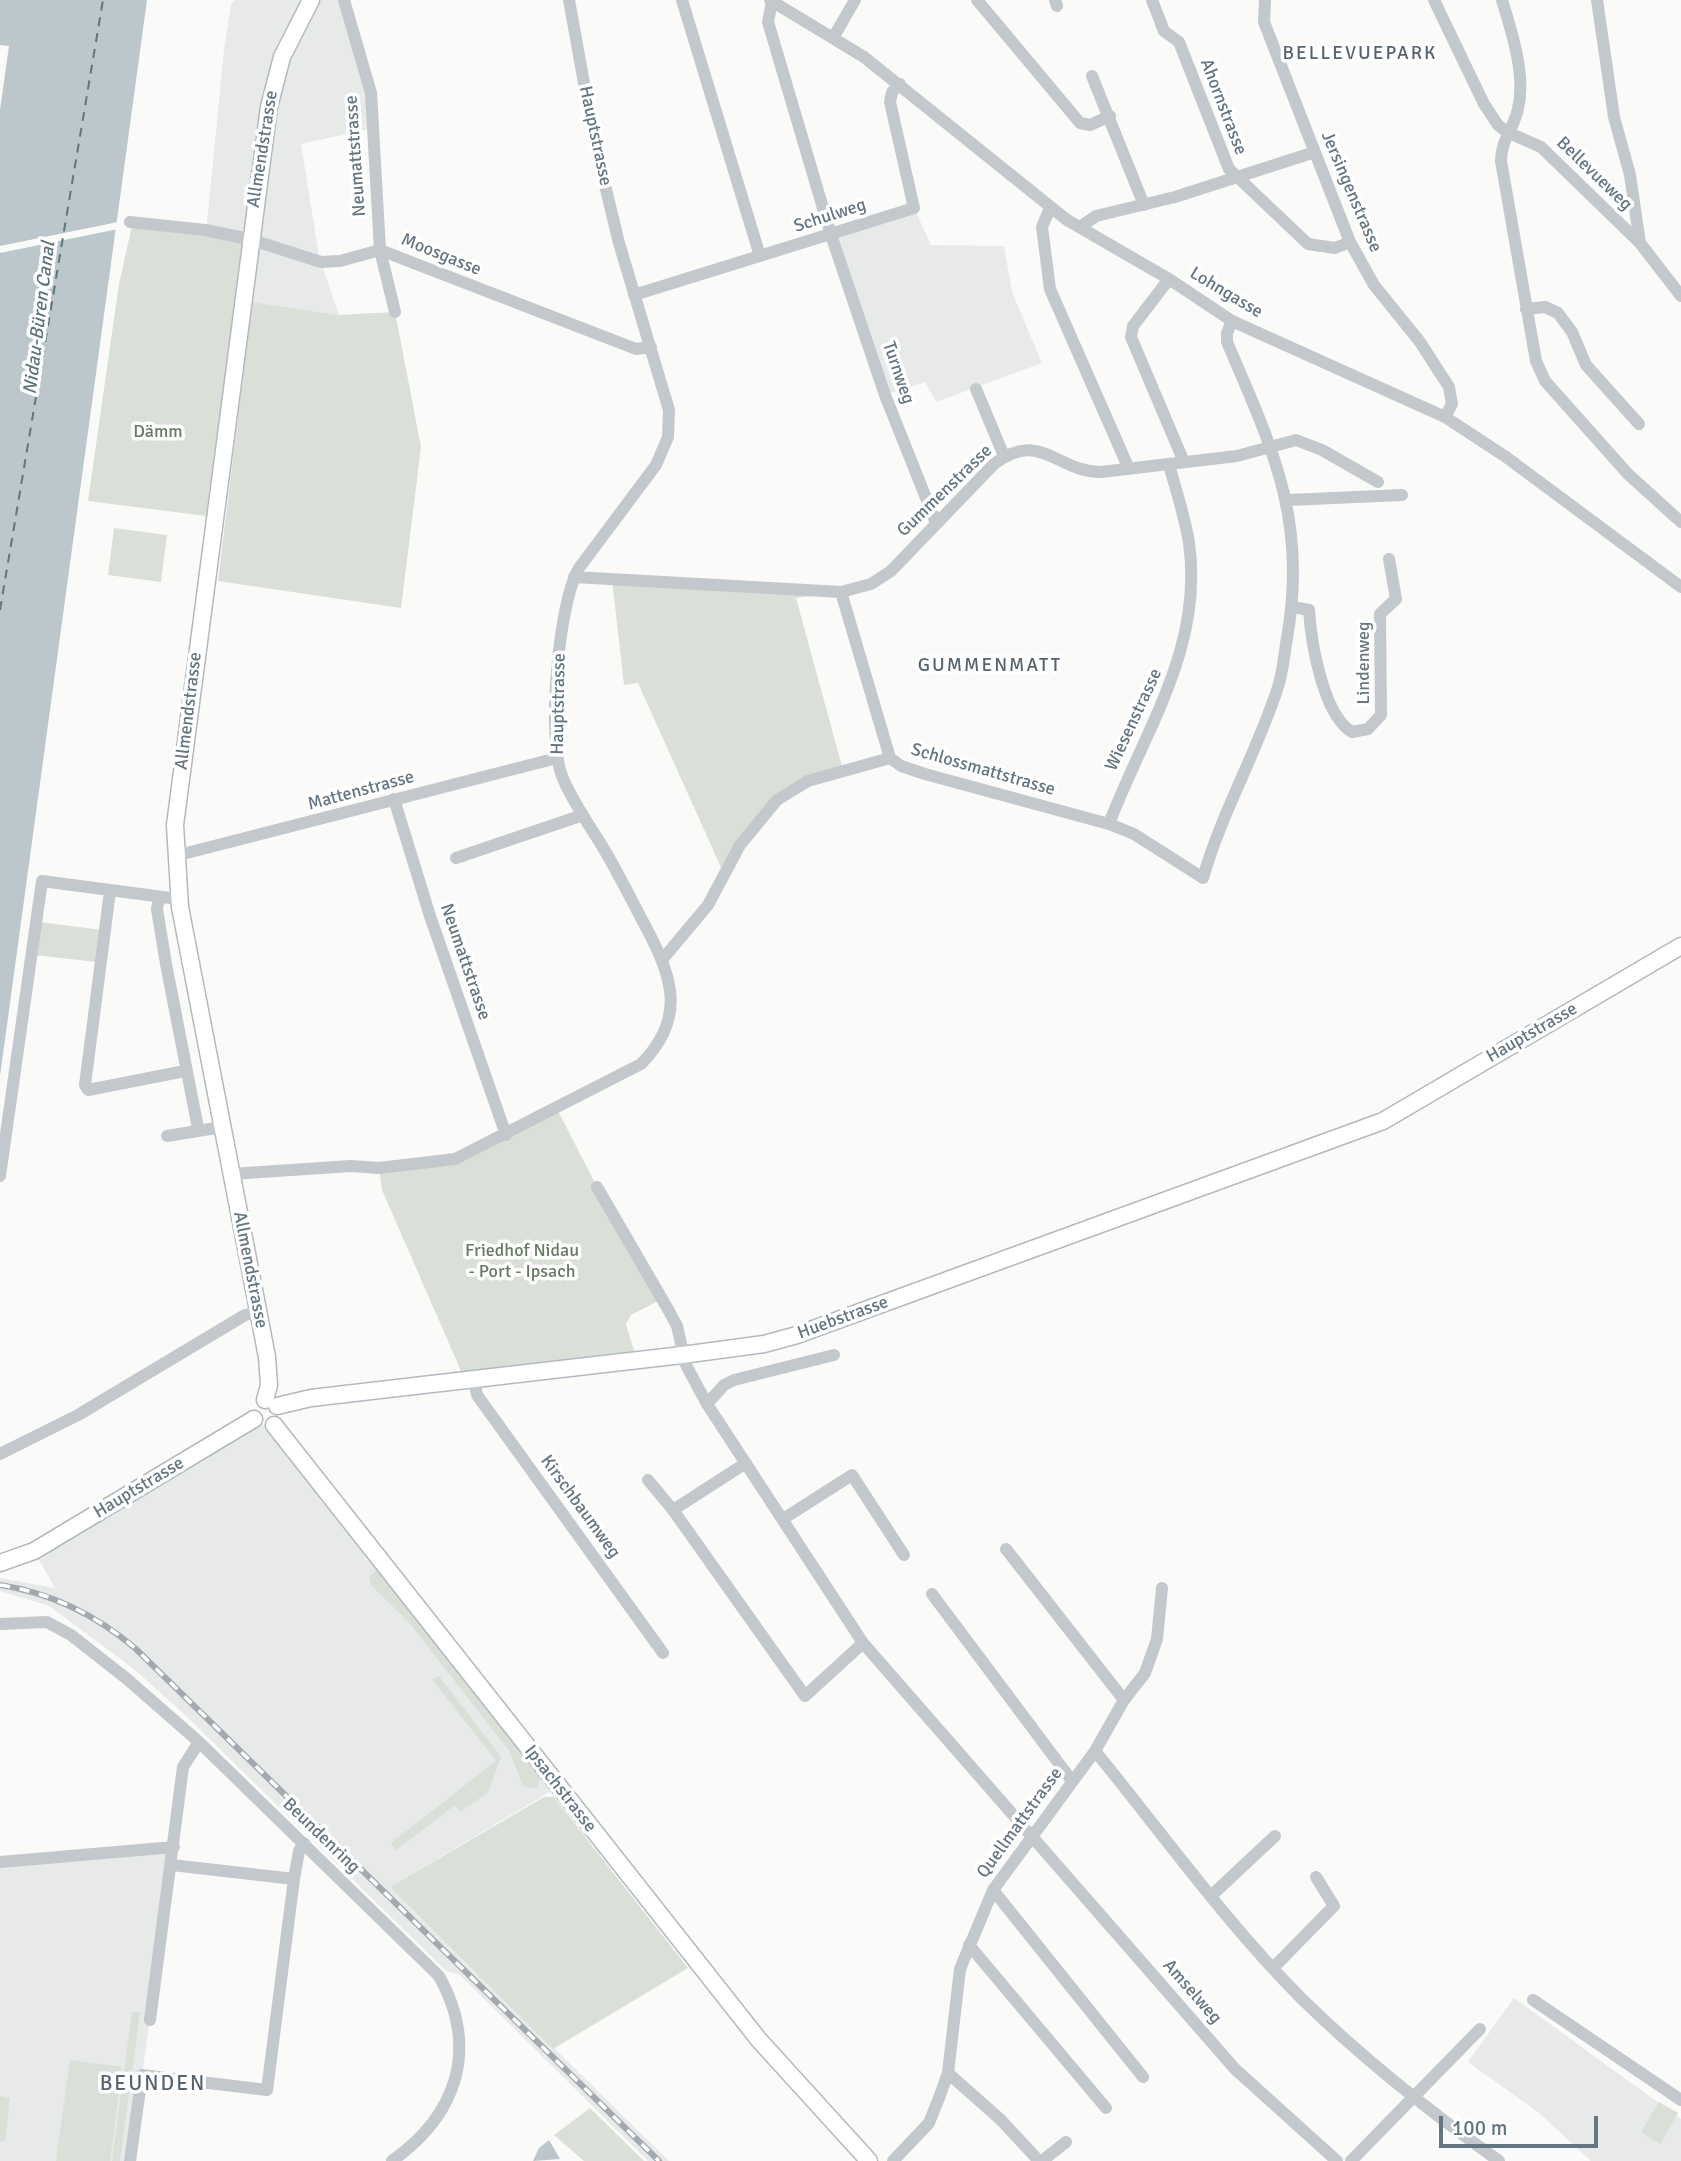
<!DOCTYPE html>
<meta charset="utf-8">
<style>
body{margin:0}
#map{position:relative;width:1681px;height:2161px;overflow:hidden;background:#fafaf8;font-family:Signika,sans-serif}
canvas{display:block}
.scale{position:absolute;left:1439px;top:2116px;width:159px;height:32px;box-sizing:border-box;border:4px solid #657683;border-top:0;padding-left:9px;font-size:21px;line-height:24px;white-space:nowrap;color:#657683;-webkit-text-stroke:5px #fff;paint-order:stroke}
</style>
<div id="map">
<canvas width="1681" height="2161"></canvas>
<div class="scale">100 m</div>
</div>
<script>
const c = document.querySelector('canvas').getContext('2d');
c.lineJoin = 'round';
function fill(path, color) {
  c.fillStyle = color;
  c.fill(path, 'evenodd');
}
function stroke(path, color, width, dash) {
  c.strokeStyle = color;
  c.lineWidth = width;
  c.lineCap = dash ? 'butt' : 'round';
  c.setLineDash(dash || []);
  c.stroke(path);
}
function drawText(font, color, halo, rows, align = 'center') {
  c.font = font + ' Signika,sans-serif';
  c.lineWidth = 7;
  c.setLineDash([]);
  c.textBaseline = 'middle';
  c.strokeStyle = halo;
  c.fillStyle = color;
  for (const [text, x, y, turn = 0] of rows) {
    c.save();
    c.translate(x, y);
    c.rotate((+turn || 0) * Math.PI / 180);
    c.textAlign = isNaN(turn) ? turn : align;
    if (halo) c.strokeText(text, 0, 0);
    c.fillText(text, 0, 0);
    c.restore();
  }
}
fill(new Path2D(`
 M 235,0 L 344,0 L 373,128 L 301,144 L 319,256 L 339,315 L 252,302 L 207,223 L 224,50 L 231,5 Z
 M 914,208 L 931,245 L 1004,246 L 1012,292 L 1042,363 L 936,402 L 925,382 L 885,395 L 831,235 Z
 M 256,1423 L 270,1427 L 558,1787 L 390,1887 L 669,2161 L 648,2161 L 460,1975 L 446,1971 L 185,1715 L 134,1669 L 49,1606 L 0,1591 L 0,1578 L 55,1588 L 34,1551 Z
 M 174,1847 L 130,2161 L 0,2161 L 0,1862 Z
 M 1514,1998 L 1681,2119 L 1681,2161 L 1591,2161 L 1538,2112 L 1468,2062 Z`), '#e8e9e9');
fill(new Path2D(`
 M 133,221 L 244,238 L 206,516 L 88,501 L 119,284 Z
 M 252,302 L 339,315 L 395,312 L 421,447 L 401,608 L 218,581 Z
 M 114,528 L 167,535 L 161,582 L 108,575 Z
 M 612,579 L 841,592 L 796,598 L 843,770 L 777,800 L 724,874 L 638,683 L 624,685 Z
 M 39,922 L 102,930 L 97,962 L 34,955 Z
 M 557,1109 L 597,1187 L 662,1299 L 631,1315 L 626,1324 L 635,1354 L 465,1380 L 382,1190 L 379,1168 L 433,1163 Z
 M 377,1570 L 538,1772 L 540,1780 L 537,1787 L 528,1788 L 522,1784 L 510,1752 L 408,1621 L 371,1585 L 369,1576 Z
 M 439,1676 L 501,1757 L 488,1792 L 461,1812 L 455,1805 L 396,1850 L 391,1843 L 496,1761 L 432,1679 Z
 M 544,1797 L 554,1797 L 688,1968 L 553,2049 L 390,1887 Z
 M 132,2012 L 140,2012 L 120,2161 L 112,2161 Z
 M 70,2060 L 122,2067 L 110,2161 L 56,2161 Z
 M 0,2096 L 10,2098 L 5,2141 L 0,2141 Z
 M 1659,2102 L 1678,2113 L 1660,2144 L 1641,2132 Z
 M 590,2108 L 644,2161 L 584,2161 L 554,2135 Z`), '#dadfd7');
fill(new Path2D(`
 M 0,0 L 147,0 L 0,1076 L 0,110 L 9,46 L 0,45 Z
 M 549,2140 L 560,2159 L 533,2161 L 539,2148 Z`), '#bbc7cb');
fill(new Path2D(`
 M 118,222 L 118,229 L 0,253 L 0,246 Z`), '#fafaf8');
stroke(new Path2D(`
 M 0,610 L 103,0`), '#60757c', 2, [9, 7]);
const secondary = new Path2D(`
 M 265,1400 L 269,1385 L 267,1357 L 180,907 L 175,825 L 269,107 L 282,57 L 311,0
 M 277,1406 L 311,1398 L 682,1355 L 764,1344 L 797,1335 L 1383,1121 L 1681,946
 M 274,1425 L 759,2040 L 869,2161
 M 0,1563 L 34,1551 L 254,1419`);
stroke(secondary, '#b3babf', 19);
stroke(new Path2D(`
 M 344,0 L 371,93 L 380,250 L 395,312
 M 682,0 L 760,256
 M 770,0 L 864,57 L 1067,220 L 1169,279 L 1232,321 L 1445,417 L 1506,457 L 1681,587
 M 977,0 L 1080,123 L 1090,125 L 1110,116
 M 1055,0 L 1057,6
 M 1152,0 L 1164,31 L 1179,42 L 1229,169 L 1308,244 L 1335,248 L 1350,242
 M 1265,0 L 1264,22 L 1350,242 L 1374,285 L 1420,342 L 1449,387 L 1452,404 L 1445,417
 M 1434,0 L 1484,104 L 1498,125 L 1507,132 L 1541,147 L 1640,243 L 1681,296
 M 1502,0 C 1512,33 1526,75 1518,109 C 1514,128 1501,140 1501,161 L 1536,361 L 1545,381 L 1628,474 L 1681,522
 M 1597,0 L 1614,117 L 1630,175 L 1640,243
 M 772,1 L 768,22 L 831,235 L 885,395 L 936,523
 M 833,38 L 855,0
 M 1092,76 L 1144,205
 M 1050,208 L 1042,227 L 1050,289 L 1129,469
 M 130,222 L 205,230 L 249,239 L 321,262 L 340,261 L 380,250 L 636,349 L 651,347
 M 1080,227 L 1096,216 L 1175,197 L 1315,152
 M 1169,279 L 1133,326 L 1131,337 L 1184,462
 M 634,295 L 914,208 L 890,102 L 892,92 L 900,84
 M 1526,309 L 1545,307 L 1558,313 L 1572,332 L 1586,365 L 1639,424
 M 976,389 L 1004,456
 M 1288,500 L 1402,495
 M 574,577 L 841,592 L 871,584 L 891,571 L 994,464 C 1040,429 1057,472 1101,472 L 1237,456 L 1296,440 L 1322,450 L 1378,482
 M 841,592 L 890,758
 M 1293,607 L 1309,610 C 1311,642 1323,715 1352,732 L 1368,729 L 1381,715 L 1380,614 L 1396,599 L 1389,559
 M 890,758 L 901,766 L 925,774 L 1109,824 L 1134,834 L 1203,878 C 1222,812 1256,754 1277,690 C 1283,674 1284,655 1287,638 C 1308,520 1272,447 1227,342 L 1227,333 L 1232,321
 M 394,799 L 430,916 L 506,1135
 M 1109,824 C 1144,731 1204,648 1189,543 C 1185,517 1176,490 1169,465
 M 175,856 L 557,758
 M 456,858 L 583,815
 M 110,891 L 85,1085 L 88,1090 L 185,1071
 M 159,898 L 157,909 L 166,964 L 198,1128
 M 662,960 L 708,905 L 740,845 L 777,800 L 808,781 L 890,758
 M 167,1136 L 222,1127
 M 231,1174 L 351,1166 L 379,1168 L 455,1159 L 641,1064 C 691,1014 669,970 640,916 C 627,891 614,865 599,841 C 586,820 571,799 562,776 C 547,737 558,604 579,568 L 656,465 L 668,437 L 669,410 L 619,243 L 595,144 L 569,0
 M 0,1176 L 42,881 L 178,899
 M 597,1187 L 669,1311 L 677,1326 L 686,1365 L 707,1404 L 863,1643 L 1235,2069 L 1337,2161
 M 474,1379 L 477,1395 L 663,1653
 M 707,1404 L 724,1385 L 734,1380 L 834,1355
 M 0,1454 L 78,1415 L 245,1315 L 258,1312
 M 746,1463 L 673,1510 L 805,1696 L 863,1643
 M 648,1480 L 673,1510
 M 783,1519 L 852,1475 L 904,1555
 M 1006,1549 L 1124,1700
 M 932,1594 L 1072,1781
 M 0,1624 L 47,1622 L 71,1635 L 127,1679 L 199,1742 L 439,1976 C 479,2048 458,2114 392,2161
 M 1095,1751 C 1163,1834 1226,1923 1302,1999 C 1364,2060 1429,2111 1499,2161
 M 0,1862 L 174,1847
 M 172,1865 L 294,1879
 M 993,1890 L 1143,2077
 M 1211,1896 L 1275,1836
 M 969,1945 L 1106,2108
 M 1273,1968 L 1334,1906 L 1316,1877
 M 1533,2000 L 1681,2100
 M 150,2020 L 183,1767 L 199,1742
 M 948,2073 L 1001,2120 L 1039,2161
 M 130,2161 L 142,2075 L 267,2090 L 294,1879 L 299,1851 L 304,1843
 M 893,2161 L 929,2123 L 939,2098 L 948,2073 L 960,1969 L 993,1890 L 1095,1751 L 1124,1700 L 1145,1673 L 1157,1639 L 1162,1588
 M 1042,2161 L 1066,2142
 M 1351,2161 L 1480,2029`), '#c3c8cc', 12);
stroke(secondary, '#fff', 16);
const rail = new Path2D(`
 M 0,1585 C 52,1593 96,1615 136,1649 L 659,2161`);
stroke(rail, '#a2aab0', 6);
stroke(rail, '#fff', 3.5, [10]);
drawText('18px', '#657683', '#fff', [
 ["Ahornstrasse",1223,107,69],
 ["Hauptstrasse",595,136,78],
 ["Allmendstrasse",263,149,-81],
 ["Neumattstrasse",356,156,-94],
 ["Bellevueweg",1594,174,44],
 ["Jersingenstrasse",1351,192,67],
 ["Schulweg",830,216,-18],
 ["Moosgasse",441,255,22],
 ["Lohngasse",1226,293,31],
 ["Turnweg",898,373,71],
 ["Gummenstrasse",945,491,-44],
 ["Lindenweg",1364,663,-90],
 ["Hauptstrasse",559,704,-89],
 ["Allmendstrasse",189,711,-83],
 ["Wiesenstrasse",1134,720,-65],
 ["Schlossmattstrasse",983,770,16],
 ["Mattenstrasse",361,791,-15],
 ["Neumattstrasse",465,962,71],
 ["Hauptstrasse",1532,1033,-30],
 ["Allmendstrasse",250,1270,79],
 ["Huebstrasse",843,1318,-20],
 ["Hauptstrasse",139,1488,-31],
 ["Kirschbaumweg",580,1507,54],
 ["Ipsachstrasse",560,1789,52],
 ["Quellmattstrasse",1020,1823,-54],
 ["Beundenring",321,1836,44],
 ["Amselweg",1192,1992,49]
]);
drawText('18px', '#687a64', '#fff', [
 ["Dämm",158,432],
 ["Friedhof Nidau",522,1251],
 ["- Port - Ipsach",522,1272]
]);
c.letterSpacing = '2px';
drawText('19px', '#57646e', '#fff', [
 ["BELLEVUEPARK",1360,54],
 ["GUMMENMATT",990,666]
]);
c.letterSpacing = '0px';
drawText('italic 19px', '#60757c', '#fff', [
 ["Nidau-Büren Canal",40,318,-83]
]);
c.letterSpacing = '2px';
drawText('21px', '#57646e', '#fff', [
 ["BEUNDEN",153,2084]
]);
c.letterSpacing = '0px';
</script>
